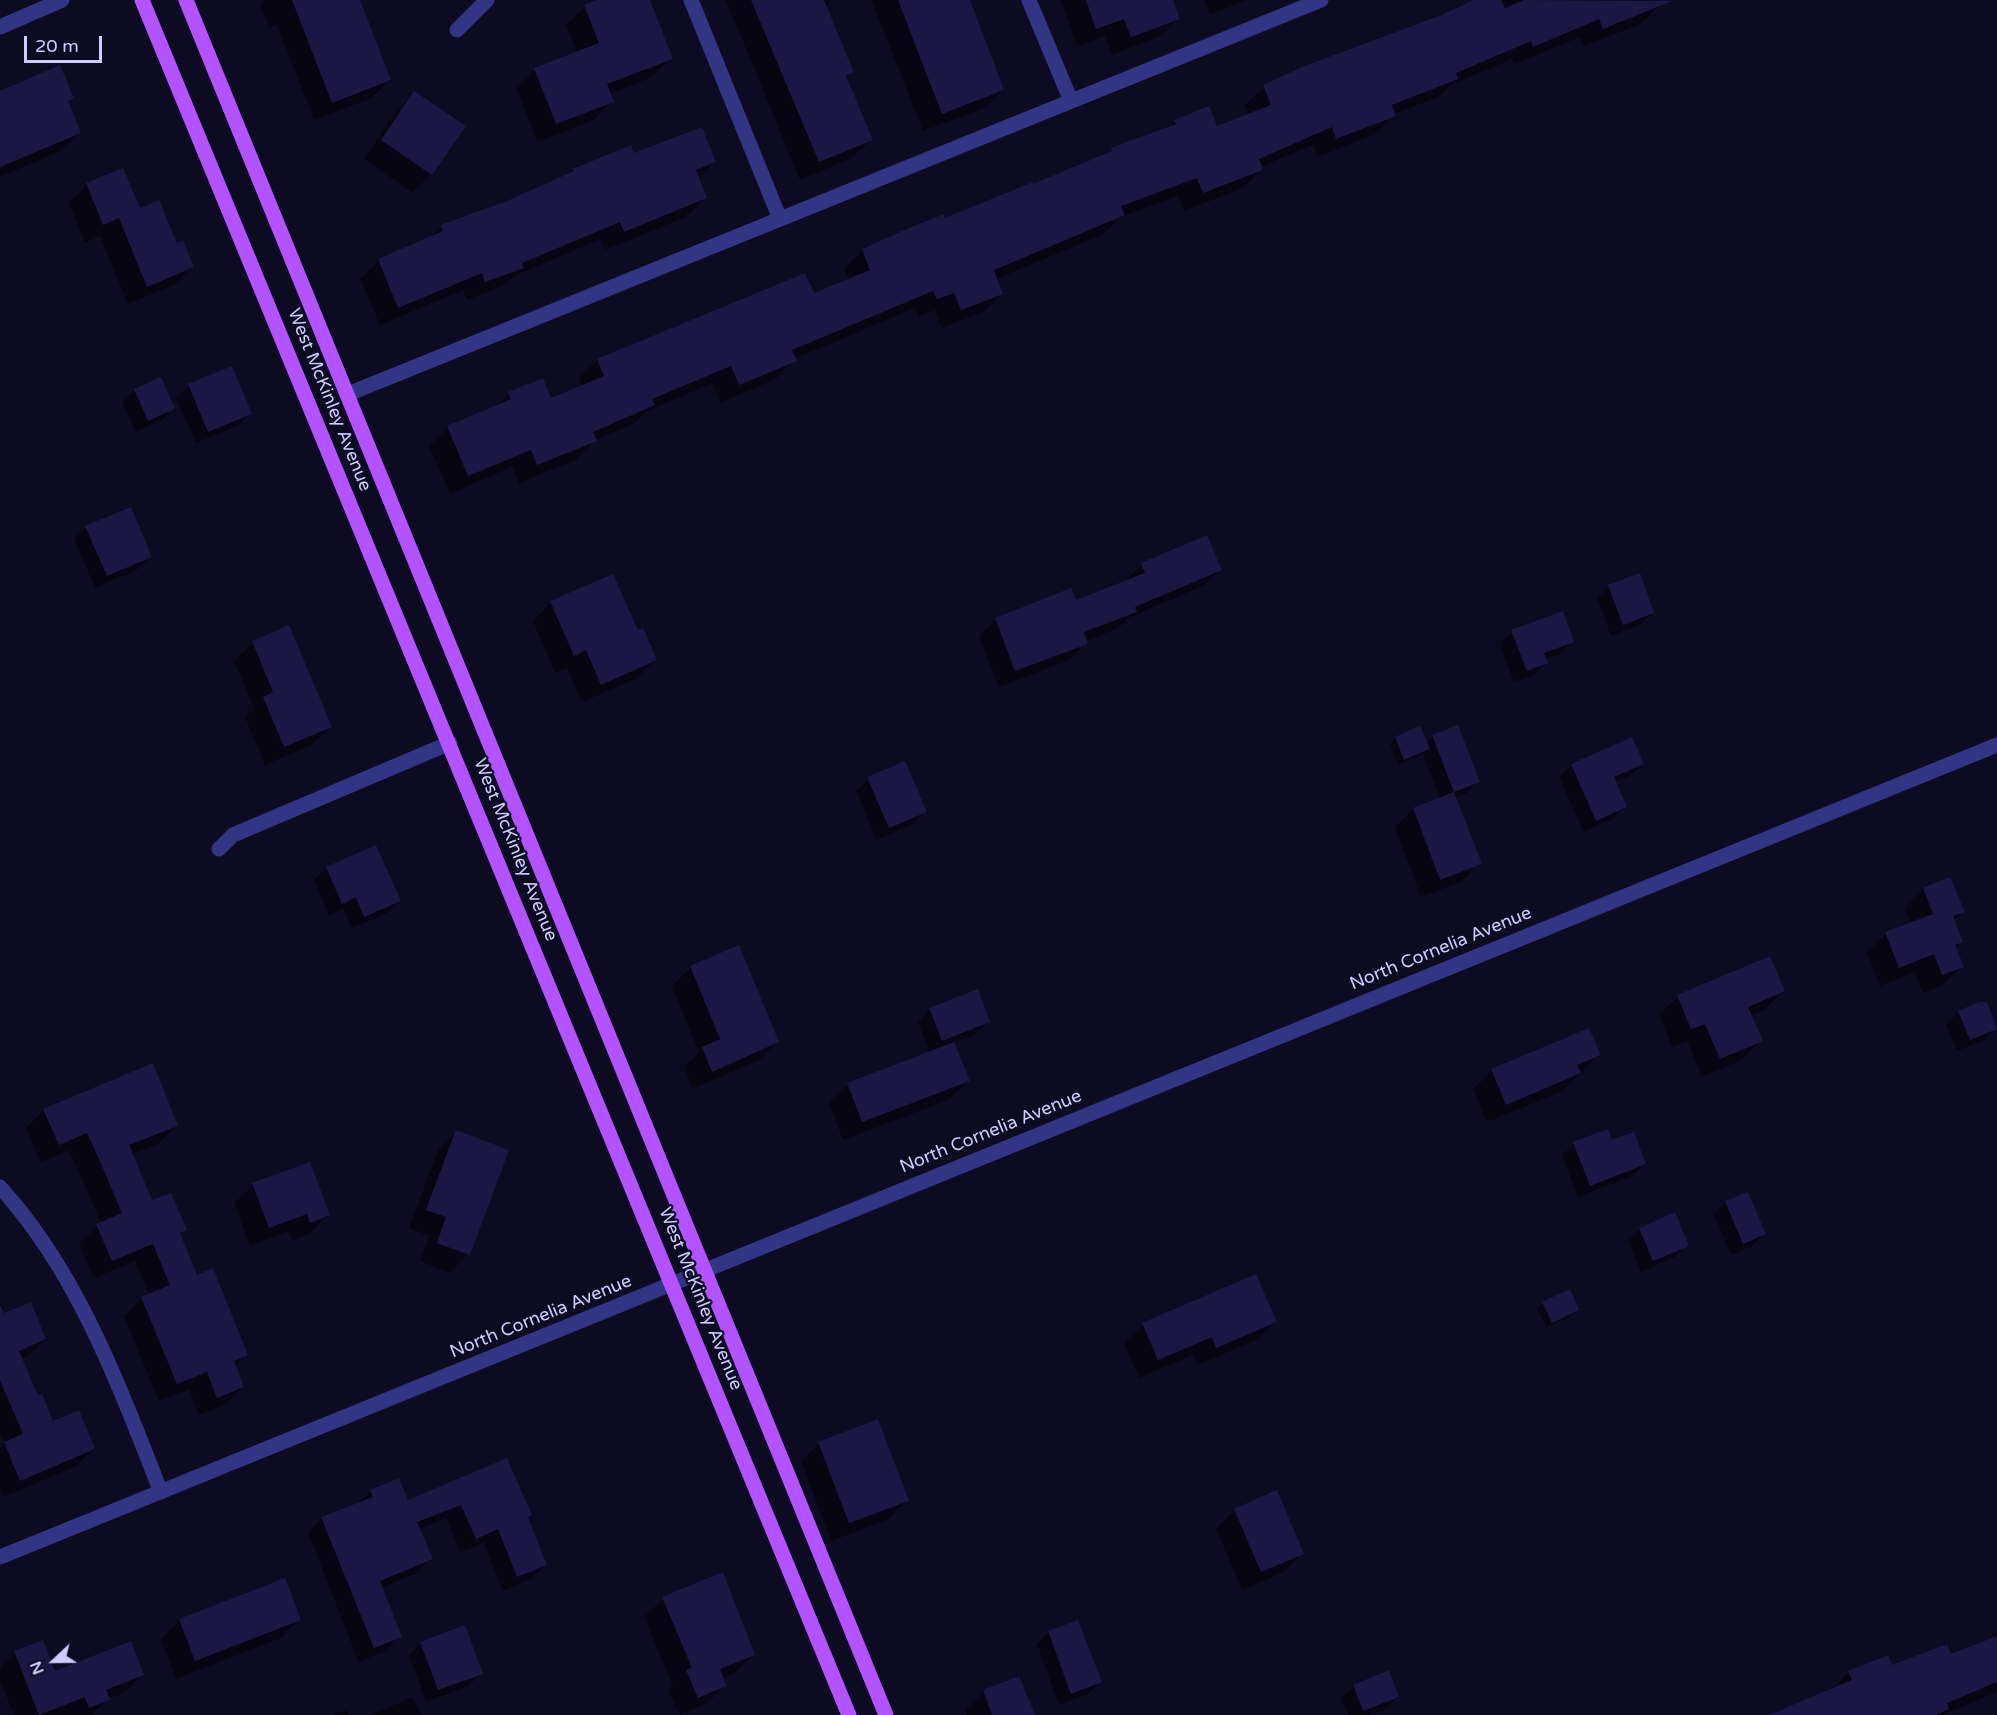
<!DOCTYPE html>
<style>
body{margin:0}
#map{position:relative;width:1997px;height:1715px;overflow:hidden;background:#0d0b21;font-family:"Varela Round",sans-serif}
canvas{display:block}
.north{position:absolute;left:24px;top:1631px;width:60px;height:60px;-webkit-text-stroke:4px #0d0b21;paint-order:stroke;rotate:248deg;font-size:16px;font-weight:700;line-height:24px;text-align:center;color:#ceccff}
.north::after{content:'';display:block;margin:auto;width:21px;height:27px;background:#ceccff;clip-path:polygon(50% 0,100% 100%,50% 72%,0 100%)}
.scale{position:absolute;left:24px;top:36px;width:78px;height:27px;box-sizing:border-box;border:3px solid #ceccff;border-top:0;padding-left:8px;font-size:18px;line-height:21px;white-space:nowrap;color:#ceccff;-webkit-text-stroke:4px #0d0b21;paint-order:stroke}
</style>
<div id="map">
<canvas width="1997" height="1715"></canvas>
<div class="north">N</div>
<div class="scale">20 m</div>
</div>
<script>
const c = document.querySelector('canvas').getContext('2d');
c.lineJoin = 'round';
function fill(path, color) {
  c.fillStyle = color;
  c.fill(path, 'evenodd');
}
function stroke(path, color, width, dash) {
  c.strokeStyle = color;
  c.lineWidth = width;
  c.lineCap = dash ? 'butt' : 'round';
  c.setLineDash(dash || []);
  c.stroke(path);
}
function drawText(font, color, halo, rows, align = 'center') {
  c.font = font + ' "Varela Round",sans-serif';
  c.lineWidth = 4.5;
  c.setLineDash([]);
  c.textBaseline = 'middle';
  c.strokeStyle = halo;
  c.fillStyle = color;
  for (const [text, x, y, turn = 0] of rows) {
    c.save();
    c.translate(x, y);
    c.rotate((+turn || 0) * Math.PI / 180);
    c.textAlign = isNaN(turn) ? turn : align;
    if (halo) c.strokeText(text, 0, 0);
    c.fillText(text, 0, 0);
    c.restore();
  }
}
fill(new Path2D(`
 M 264,0 L 329,0 L 390,80 L 372,98 L 314,120 L 277,25 L 269,28 L 260,4 Z
 M 601,0 L 649,0 L 671,58 L 652,77 L 609,94 L 612,101 L 594,120 L 537,142 L 517,88 L 535,70 L 578,53 L 566,25 L 585,6 Z
 M 726,0 L 831,0 L 826,8 L 852,72 L 845,79 L 871,140 L 852,158 L 800,180 Z
 M 871,0 L 968,0 L 1003,90 L 984,108 L 923,131 Z
 M 1060,0 L 1171,0 L 1178,18 L 1159,37 L 1112,55 L 1105,36 L 1078,47 Z
 M 1204,0 L 1246,0 L 1210,15 Z
 M 1480,0 L 1658,0 L 1660,5 L 1641,24 L 1584,46 L 1580,37 L 1514,64 L 1512,59 L 1451,85 L 1438,97 L 1394,114 L 1376,134 L 1318,157 L 1313,145 L 1260,167 L 1261,170 L 1243,188 L 1184,211 L 1178,196 L 1121,217 L 1104,234 L 996,279 L 1002,294 L 983,312 L 942,328 L 935,310 L 918,317 L 915,308 L 794,359 L 776,379 L 720,403 L 713,383 L 647,411 L 635,423 L 595,440 L 576,460 L 519,483 L 512,467 L 450,494 L 429,446 L 448,427 L 495,408 L 509,393 L 550,400 L 582,386 L 579,378 L 597,360 L 813,295 L 849,280 L 844,269 L 863,250 L 1033,186 L 1107,155 L 1112,150 L 1166,130 L 1175,121 L 1217,128 L 1249,115 L 1245,105 L 1264,87 Z
 M 0,93 L 72,98 L 67,103 L 80,132 L 61,151 L 0,177 Z
 M 415,93 L 431,174 L 413,193 L 364,159 L 396,111 Z
 M 630,147 L 633,155 L 714,162 L 698,179 L 705,198 L 686,217 L 605,250 L 601,239 L 514,276 L 503,286 L 467,300 L 463,290 L 380,325 L 360,279 L 379,260 L 430,238 L 442,227 L 508,203 L 568,176 L 573,170 Z
 M 87,184 L 176,245 L 192,267 L 174,285 L 128,304 L 100,236 L 85,243 L 69,203 Z
 M 231,368 L 250,413 L 238,426 L 196,443 L 176,398 L 188,386 Z
 M 135,390 L 173,409 L 161,421 L 136,432 L 122,402 Z
 M 86,527 L 150,557 L 138,569 L 95,588 L 74,539 Z
 M 1142,564 L 1220,570 L 1203,586 L 1128,618 L 1119,628 L 1086,641 L 1086,643 L 1070,660 L 999,687 L 979,636 L 996,619 L 1075,601 L 1125,581 Z
 M 1609,586 L 1653,612 L 1640,625 L 1611,636 L 1597,598 Z
 M 551,602 L 637,632 L 655,660 L 636,679 L 582,702 L 567,668 L 555,673 L 533,621 Z
 M 1512,631 L 1572,641 L 1560,654 L 1545,659 L 1546,663 L 1534,675 L 1514,682 L 1500,644 Z
 M 253,642 L 330,726 L 312,745 L 265,765 L 245,717 L 254,708 L 234,661 Z
 M 1419,728 L 1426,743 L 1433,736 L 1478,782 L 1466,794 L 1455,798 L 1480,863 L 1461,882 L 1421,897 L 1395,827 L 1413,809 L 1440,799 L 1423,754 L 1398,765 L 1390,744 L 1395,738 Z
 M 1642,763 L 1630,776 L 1614,782 L 1625,807 L 1613,819 L 1584,832 L 1559,777 L 1572,765 Z
 M 868,779 L 925,812 L 913,824 L 877,840 L 856,791 Z
 M 375,847 L 399,901 L 387,913 L 352,928 L 343,909 L 329,915 L 314,880 L 326,868 Z
 M 1924,889 L 1963,912 L 1953,921 L 1961,942 L 1955,948 L 1962,967 L 1943,985 L 1923,993 L 1915,972 L 1880,986 L 1867,952 L 1886,934 L 1911,924 L 1905,908 Z
 M 691,967 L 777,1042 L 759,1060 L 693,1089 L 684,1067 L 699,1052 L 672,986 Z
 M 1783,991 L 1765,1010 L 1750,1016 L 1761,1041 L 1742,1060 L 1702,1077 L 1687,1041 L 1672,1047 L 1659,1015 L 1678,996 Z
 M 1985,1001 L 1997,1028 L 1984,1040 L 1957,1051 L 1946,1025 L 1958,1012 Z
 M 930,1009 L 988,1021 L 976,1034 L 953,1042 L 968,1081 L 949,1100 L 843,1140 L 829,1103 L 848,1084 L 930,1053 L 918,1022 Z
 M 1599,1055 L 1561,1092 L 1487,1122 L 1473,1089 L 1492,1071 Z
 M 44,1110 L 176,1126 L 158,1144 L 131,1154 L 151,1202 L 185,1229 L 179,1235 L 196,1277 L 246,1355 L 234,1367 L 242,1387 L 224,1405 L 199,1415 L 189,1389 L 159,1401 L 124,1316 L 142,1298 L 149,1295 L 135,1261 L 94,1278 L 79,1243 L 101,1223 L 69,1150 L 41,1162 L 26,1128 Z
 M 456,1132 L 468,1254 L 450,1273 L 420,1261 L 429,1236 L 409,1228 L 438,1150 Z
 M 1611,1142 L 1645,1164 L 1632,1176 L 1578,1197 L 1562,1156 L 1574,1143 Z
 M 253,1185 L 328,1215 L 309,1234 L 292,1241 L 288,1231 L 250,1246 L 234,1203 Z
 M 1726,1202 L 1764,1234 L 1752,1246 L 1731,1255 L 1714,1214 Z
 M 1640,1229 L 1687,1245 L 1675,1257 L 1641,1272 L 1628,1241 Z
 M 0,1301 L 6,1314 L 45,1339 L 28,1356 L 21,1359 L 38,1398 L 52,1423 L 93,1449 L 77,1466 L 3,1497 L 0,1488 L 0,1448 L 4,1444 L 0,1435 Z
 M 1543,1303 L 1577,1310 L 1571,1316 L 1546,1327 L 1537,1308 Z
 M 1275,1322 L 1256,1340 L 1198,1365 L 1193,1355 L 1139,1378 L 1124,1343 L 1143,1324 Z
 M 819,1443 L 907,1500 L 889,1519 L 831,1541 L 801,1461 Z
 M 506,1460 L 546,1565 L 531,1579 L 503,1591 L 484,1543 L 461,1552 L 446,1518 L 419,1529 L 431,1558 L 417,1573 L 381,1588 L 400,1636 L 385,1651 L 359,1662 L 308,1533 L 322,1518 L 357,1505 L 371,1491 L 407,1502 Z
 M 1235,1510 L 1302,1553 L 1284,1572 L 1242,1590 L 1216,1529 Z
 M 284,1580 L 299,1619 L 281,1638 L 176,1679 L 161,1639 L 179,1620 Z
 M 663,1599 L 753,1655 L 735,1673 L 722,1679 L 725,1686 L 706,1704 L 680,1715 L 668,1690 L 673,1686 L 644,1617 Z
 M 1049,1632 L 1100,1682 L 1088,1694 L 1059,1705 L 1037,1644 Z
 M 1997,1632 L 1997,1692 L 1942,1715 L 1773,1715 L 1830,1691 L 1849,1672 L 1950,1656 L 1988,1641 Z
 M 421,1643 L 481,1673 L 469,1686 L 426,1702 L 409,1655 Z
 M 15,1652 L 54,1673 L 142,1675 L 124,1693 L 108,1699 L 92,1715 L 14,1715 L 0,1680 L 0,1668 Z
 M 1354,1686 L 1398,1697 L 1385,1709 L 1369,1715 L 1348,1715 L 1341,1698 Z
 M 984,1691 L 1033,1715 L 967,1715 L 965,1710 Z
 M 413,1697 L 421,1715 L 370,1715 Z
 M 346,1710 L 348,1715 L 332,1715 Z`), '#0007');
fill(new Path2D(`
 M 292,0 L 360,0 L 391,80 L 332,103 Z
 M 597,0 L 650,0 L 673,59 L 607,84 L 614,102 L 556,124 L 534,68 L 599,43 L 584,5 Z
 M 751,0 L 824,0 L 854,73 L 846,76 L 873,140 L 819,162 Z
 M 898,0 L 970,0 L 1004,90 L 942,114 Z
 M 1086,0 L 1173,0 L 1180,19 L 1131,37 L 1124,19 L 1096,29 Z
 M 1473,0 L 1501,0 L 1505,8 L 1524,0 L 1672,1 L 1603,29 L 1599,19 L 1533,47 L 1531,41 L 1456,73 L 1458,79 L 1392,105 L 1396,116 L 1336,139 L 1332,127 L 1259,159 L 1263,170 L 1203,193 L 1197,178 L 1121,206 L 1125,215 L 994,270 L 1003,294 L 961,310 L 954,293 L 937,299 L 933,291 L 792,350 L 797,361 L 739,385 L 731,366 L 652,399 L 655,405 L 593,432 L 597,441 L 537,465 L 531,450 L 468,476 L 447,426 L 511,399 L 508,392 L 543,378 L 551,398 L 604,376 L 597,359 L 805,273 L 814,293 L 870,270 L 862,249 L 909,228 L 944,214 L 945,218 L 1033,182 L 1033,184 L 1112,151 L 1111,148 L 1176,124 L 1174,120 L 1209,106 L 1217,126 L 1271,105 L 1263,85 L 1307,65 L 1442,15 Z
 M 60,65 L 74,98 L 68,101 L 81,133 L 0,167 L 0,91 Z
 M 414,91 L 466,126 L 432,175 L 381,140 Z
 M 702,127 L 716,162 L 696,170 L 707,198 L 624,232 L 620,222 L 522,263 L 524,268 L 485,282 L 482,273 L 398,308 L 378,259 L 443,231 L 441,225 L 507,201 L 574,171 L 573,169 L 631,145 L 634,153 Z
 M 123,168 L 140,208 L 159,200 L 177,243 L 183,241 L 194,267 L 147,287 L 119,218 L 103,225 L 86,183 Z
 M 232,366 L 252,414 L 208,432 L 188,384 Z
 M 161,377 L 175,409 L 148,421 L 134,389 Z
 M 131,507 L 152,557 L 107,576 L 85,526 Z
 M 1207,535 L 1222,570 L 1135,607 L 1137,612 L 1084,632 L 1088,644 L 1015,671 L 995,618 L 1071,588 L 1076,600 L 1145,573 L 1141,563 Z
 M 1640,573 L 1654,613 L 1623,625 L 1608,585 Z
 M 613,574 L 638,630 L 643,628 L 657,660 L 601,685 L 586,650 L 574,656 L 550,601 Z
 M 1563,611 L 1574,642 L 1544,653 L 1548,663 L 1527,671 L 1511,630 Z
 M 289,625 L 332,727 L 284,747 L 263,697 L 273,692 L 252,641 Z
 M 1458,725 L 1480,782 L 1454,792 L 1432,735 Z
 M 1420,726 L 1430,749 L 1404,760 L 1395,737 Z
 M 1632,737 L 1644,764 L 1614,777 L 1627,807 L 1596,821 L 1571,764 Z
 M 905,761 L 927,812 L 889,828 L 867,777 Z
 M 1454,792 L 1482,864 L 1440,880 L 1413,808 Z
 M 376,845 L 401,901 L 364,917 L 356,897 L 342,904 L 326,867 Z
 M 1950,877 L 1965,912 L 1953,916 L 1963,942 L 1955,945 L 1964,967 L 1942,975 L 1934,954 L 1899,968 L 1885,932 L 1933,914 L 1923,888 Z
 M 739,945 L 779,1042 L 712,1072 L 702,1047 L 720,1039 L 690,966 Z
 M 1770,956 L 1785,991 L 1748,1007 L 1763,1041 L 1720,1059 L 1705,1024 L 1691,1029 L 1677,995 Z
 M 978,989 L 990,1022 L 942,1041 L 929,1008 Z
 M 1979,1002 L 1987,1002 L 1997,1029 L 1970,1040 L 1958,1011 Z
 M 1589,1028 L 1601,1055 L 1577,1065 L 1581,1073 L 1506,1105 L 1491,1069 Z
 M 954,1042 L 970,1081 L 862,1122 L 847,1083 Z
 M 153,1063 L 178,1126 L 129,1145 L 152,1200 L 171,1193 L 187,1230 L 180,1233 L 197,1275 L 213,1268 L 248,1355 L 234,1361 L 244,1387 L 217,1398 L 207,1372 L 177,1384 L 141,1297 L 170,1285 L 153,1244 L 112,1261 L 96,1224 L 122,1213 L 99,1159 L 87,1133 L 59,1145 L 43,1109 Z
 M 1608,1129 L 1612,1140 L 1634,1132 L 1646,1164 L 1590,1186 L 1573,1142 Z
 M 456,1130 L 509,1150 L 470,1255 L 437,1243 L 446,1217 L 426,1210 Z
 M 310,1162 L 330,1215 L 310,1223 L 307,1214 L 269,1228 L 252,1183 Z
 M 1748,1192 L 1766,1234 L 1743,1244 L 1725,1201 Z
 M 1675,1212 L 1689,1246 L 1653,1261 L 1639,1228 Z
 M 1256,1274 L 1277,1322 L 1216,1348 L 1212,1337 L 1158,1360 L 1142,1323 Z
 M 1570,1289 L 1579,1310 L 1552,1323 L 1542,1302 Z
 M 31,1302 L 46,1339 L 19,1351 L 38,1396 L 42,1394 L 53,1421 L 79,1410 L 95,1449 L 20,1481 L 4,1442 L 23,1434 L 0,1380 L 0,1305 L 4,1313 Z
 M 878,1419 L 909,1501 L 849,1523 L 818,1442 Z
 M 507,1458 L 532,1515 L 528,1517 L 547,1565 L 517,1577 L 498,1529 L 476,1539 L 461,1505 L 417,1522 L 433,1559 L 380,1581 L 402,1637 L 374,1648 L 321,1517 L 373,1497 L 370,1490 L 399,1478 L 408,1500 Z
 M 1277,1490 L 1304,1554 L 1261,1572 L 1234,1509 Z
 M 723,1572 L 755,1655 L 720,1669 L 726,1686 L 698,1698 L 686,1670 L 692,1668 L 662,1597 Z
 M 285,1578 L 301,1620 L 195,1661 L 179,1619 Z
 M 1078,1620 L 1102,1682 L 1071,1694 L 1048,1631 Z
 M 465,1625 L 483,1674 L 438,1690 L 420,1642 Z
 M 1997,1636 L 1997,1682 L 1947,1703 L 1949,1709 L 1936,1715 L 1769,1715 L 1852,1680 L 1848,1671 L 1888,1655 L 1892,1665 L 1947,1644 L 1951,1654 Z
 M 43,1640 L 55,1671 L 131,1641 L 144,1675 L 106,1690 L 110,1700 L 89,1708 L 85,1697 L 39,1715 L 14,1651 Z
 M 1389,1670 L 1399,1697 L 1363,1711 L 1353,1685 Z
 M 1019,1676 L 1035,1715 L 992,1715 L 983,1690 Z`), '#1c1644');
stroke(new Path2D(`
 M 691,0 L 780,219
 M 1029,0 L 1071,101
 M 0,27 L 62,0
 M 457,30 L 487,0
 M 348,394 L 1321,0
 M 219,849 L 233,835 L 450,743
 M 0,1187 C 79,1274 118,1384 161,1492
 M 0,1557 L 1997,745`), '#323584', 15);
stroke(new Path2D(`
 M 142,0 L 849,1715
 M 186,0 L 886,1715`), '#b353ff', 15);
drawText('18px', '#ceccff', '#0d0b21', [
 ["West McKinley Avenue",329,400,68],
 ["West McKinley Avenue",515,850,68],
 ["North Cornelia Avenue",1441,949,-22],
 ["North Cornelia Avenue",991,1132,-22],
 ["West McKinley Avenue",700,1299,68],
 ["North Cornelia Avenue",541,1317,-22]
]);
</script>
